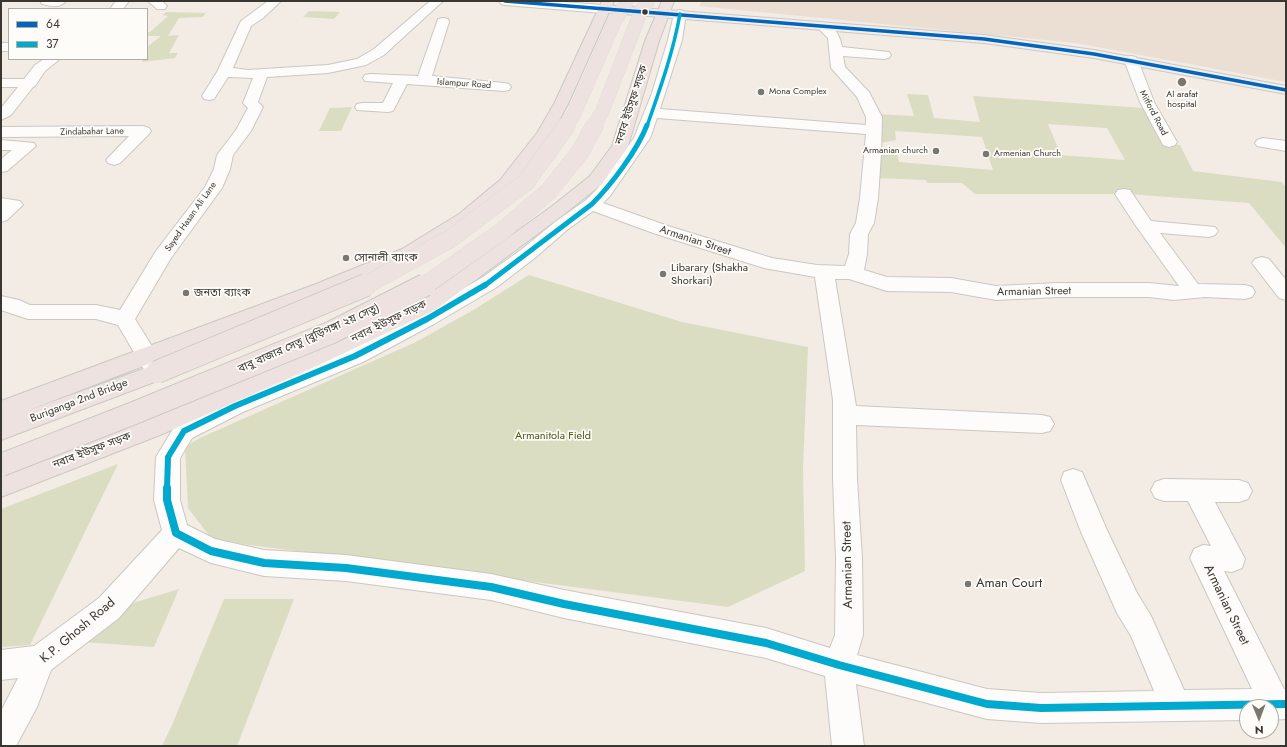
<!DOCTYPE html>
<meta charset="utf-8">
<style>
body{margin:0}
#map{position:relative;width:1287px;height:747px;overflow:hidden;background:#f2ece5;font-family:Jost,sans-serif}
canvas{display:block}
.frame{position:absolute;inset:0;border:2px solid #3a3631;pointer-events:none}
.legend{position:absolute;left:8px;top:8px;width:140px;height:52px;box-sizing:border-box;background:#fefcf9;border:1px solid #b0ada9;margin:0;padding:5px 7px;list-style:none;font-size:12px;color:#3a3631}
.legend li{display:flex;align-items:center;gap:8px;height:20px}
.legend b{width:20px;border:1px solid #b0ada9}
.north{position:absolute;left:1239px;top:699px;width:40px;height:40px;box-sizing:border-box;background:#fefcf9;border:1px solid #b0ada9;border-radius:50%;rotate:179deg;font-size:11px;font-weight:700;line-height:16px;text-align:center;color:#3a3631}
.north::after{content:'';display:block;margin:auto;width:14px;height:18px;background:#7a7670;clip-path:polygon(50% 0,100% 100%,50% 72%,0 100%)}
</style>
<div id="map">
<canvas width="1287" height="747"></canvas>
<div class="frame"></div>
<ul class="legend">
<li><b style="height:5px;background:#0065bd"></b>64</li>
<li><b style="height:5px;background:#00a9ce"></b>37</li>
</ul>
<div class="north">N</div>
</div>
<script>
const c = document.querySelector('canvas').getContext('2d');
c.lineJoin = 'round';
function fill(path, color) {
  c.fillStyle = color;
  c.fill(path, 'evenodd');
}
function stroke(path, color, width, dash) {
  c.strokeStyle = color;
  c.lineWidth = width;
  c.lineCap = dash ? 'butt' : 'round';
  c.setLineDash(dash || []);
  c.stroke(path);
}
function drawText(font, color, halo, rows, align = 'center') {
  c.font = font + ' Jost,"Noto Sans Bengali",sans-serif';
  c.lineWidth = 3.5;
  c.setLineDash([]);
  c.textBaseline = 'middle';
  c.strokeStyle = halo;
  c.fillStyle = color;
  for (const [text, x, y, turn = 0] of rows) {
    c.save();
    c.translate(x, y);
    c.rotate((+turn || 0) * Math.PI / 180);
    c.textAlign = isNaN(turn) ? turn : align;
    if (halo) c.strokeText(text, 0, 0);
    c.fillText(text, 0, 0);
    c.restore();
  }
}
fill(new Path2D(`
 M 702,1 L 1286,1 L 1286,82 L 1076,43 L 699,6 Z`), '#eadfd2');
fill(new Path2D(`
 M 309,11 L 340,12 L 334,19 L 303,17 Z
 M 167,12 L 206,13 L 203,17 L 179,18 L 168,36 L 179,35 L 169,53 L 178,53 L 175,58 L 142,62 L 143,59 L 147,59 L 147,47 L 161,36 L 147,36 L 147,32 L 150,32 L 168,16 L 162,15 Z
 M 907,94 L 928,95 L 934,118 L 980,122 L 973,96 L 1144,108 L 1166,143 L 1180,145 L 1193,171 L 1282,182 L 1286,187 L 1286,248 L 1249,203 L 1128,194 L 975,194 L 962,183 L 927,183 L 926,180 L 875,178 L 876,114 L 914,116 ZM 1048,124 L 1107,128 L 1125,160 L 1061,155 ZM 895,131 L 982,137 L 993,170 L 899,162 L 897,154 L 890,153 L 879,146 L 881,143 L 896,140 Z
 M 352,107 L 341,131 L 319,131 L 330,108 Z
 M 529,275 L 682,322 L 808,347 L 803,469 L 805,571 L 728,607 L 242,544 L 211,538 L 188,508 L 185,447 L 200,438 L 416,342 L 475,309 Z
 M 118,464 L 30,645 L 1,647 L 1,509 Z
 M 179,589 L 154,647 L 82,642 L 119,611 L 136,602 Z
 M 224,599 L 294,599 L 237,746 L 162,746 L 172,725 Z`), '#daddc1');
const minor = new Path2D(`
 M 40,1 L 66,1 C 59,9 51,6 42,4 Z
 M 116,1 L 129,1 L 123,9 L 110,9 Z
 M 148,1 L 162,1 L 167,6 L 165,9 L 157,9 Z
 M 268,1 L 281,1 L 263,18 L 251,26 L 233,68 L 248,70 L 328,65 L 357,59 L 374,49 L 430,1 L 443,1 L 384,55 L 366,65 L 328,73 L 267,77 L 258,102 L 263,107 L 251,131 L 233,155 L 230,169 L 222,188 L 171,258 L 135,319 L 168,372 L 165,378 L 157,380 L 149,378 L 118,325 L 96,319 L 28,319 L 1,310 L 1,296 L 19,300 L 30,305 L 96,305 L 120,310 L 156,251 L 205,187 L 214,169 L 217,155 L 236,130 L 248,108 L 243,103 L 253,78 L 228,77 L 214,99 L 209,100 L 204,99 L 202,96 L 217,72 L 241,21 Z
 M 499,1 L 550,1 L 603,5 L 607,6 L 609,9 L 607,12 L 603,13 L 505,5 L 501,4 Z
 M 680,10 L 684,11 L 686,14 L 682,40 L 660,109 L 866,125 L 866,117 L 857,97 L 831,68 L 828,38 L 816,26 L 817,23 C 832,20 840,35 842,47 L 889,52 L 891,55 L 889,58 L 884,59 L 843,56 L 845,67 L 869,92 L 882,117 L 881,154 L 878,198 L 874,223 L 868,234 L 867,254 L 864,270 L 887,277 L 951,278 L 996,286 L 1058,283 L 1149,283 L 1179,286 L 1134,223 L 1115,194 L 1118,190 L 1124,189 L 1130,190 L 1151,221 L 1215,227 L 1218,231 L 1215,235 L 1209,237 L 1160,233 L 1198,284 L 1245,285 L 1252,287 L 1255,292 L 1252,297 L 1245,299 L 1205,297 L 1174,300 L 1149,297 L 1058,297 L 996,300 L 951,292 L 887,291 L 849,279 L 835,279 L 856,406 L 1042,415 L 1050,417 L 1054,424 L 1050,431 L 1042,433 L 856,425 L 857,479 L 862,558 L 863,635 L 857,655 L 987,689 L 1041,693 L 1154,691 L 1131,636 L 1117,613 L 1081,532 L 1061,480 L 1064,472 L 1073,469 L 1082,472 L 1106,528 L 1137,593 L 1151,616 L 1184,690 L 1252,689 L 1190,558 L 1194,549 L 1203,545 L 1211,546 L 1188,501 L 1164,501 L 1155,498 L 1151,490 L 1155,482 L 1164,479 L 1239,480 L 1248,483 L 1252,491 L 1248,499 L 1239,502 L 1215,502 L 1245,559 L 1242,568 L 1232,572 L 1224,571 L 1284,689 L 1286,689 L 1286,719 L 1271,720 L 1271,707 L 1247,707 L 1247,720 L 1041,723 L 987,719 L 856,684 L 864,746 L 832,746 L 825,676 L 766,658 L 564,618 L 491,600 L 346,581 L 264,576 L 211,563 L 179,548 L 119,618 L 51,670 L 37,707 L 16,746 L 1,746 L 1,711 L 18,678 L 1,680 L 1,650 L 34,646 L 99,598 L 162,530 L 154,500 L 156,457 L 176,424 L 227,400 L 347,350 L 420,314 L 483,277 L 522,249 L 555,222 L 586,200 L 598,188 L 634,138 L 652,93 L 668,40 L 674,14 L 676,11 ZM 657,118 L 866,134 L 860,198 L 856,223 L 850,234 L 849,254 L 845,266 L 817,265 L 772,258 L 668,226 L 603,203 L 610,196 L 650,138 ZM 593,211 L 656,234 L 764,268 L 815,277 L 833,400 L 833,479 L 836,558 L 835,635 L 830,648 L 766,628 L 564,590 L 491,574 L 346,555 L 264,550 L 215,539 L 187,525 L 180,500 L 180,458 L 192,438 L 243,412 L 363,362 L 434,324 L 497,287 L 536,257 L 567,230 Z
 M 443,18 L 448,19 L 449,22 L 432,76 L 504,83 L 509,84 L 511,87 L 509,90 L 504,91 L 407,84 L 393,111 L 388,112 L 357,110 L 355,107 L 357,104 L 362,103 L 383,103 L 393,83 L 365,81 L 363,78 L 365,75 L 370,74 L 418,76 L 437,22 L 438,19 Z
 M 1,43 L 9,43 L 9,51 L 1,51 Z
 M 1131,56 L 1136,57 L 1138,60 L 1154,102 L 1177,142 L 1175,145 L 1169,147 L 1163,145 L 1140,102 L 1124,60 L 1126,57 Z
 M 44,59 L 60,59 L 45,71 L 35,86 L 33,87 L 11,115 L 1,120 L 1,108 L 18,87 L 1,87 L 1,79 L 24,79 L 35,65 Z
 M 143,126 L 149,128 L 151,131 L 149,134 L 120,163 L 114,165 L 108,163 L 106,160 L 129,136 L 1,137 L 1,127 Z
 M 1263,138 L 1286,141 L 1286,151 L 1257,146 L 1255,143 L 1257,140 Z
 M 1,140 L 34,143 L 36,146 L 7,171 L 1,172 L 1,159 L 12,150 L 1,150 Z
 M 1,198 L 20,201 L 23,205 L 7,220 L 1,222 Z
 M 1262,257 L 1269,259 L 1286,280 L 1286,300 L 1279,298 L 1252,263 L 1255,259 Z`);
const major = new Path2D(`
 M 603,5 L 984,35 L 1094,50 L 1286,86 L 1286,94 L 1094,58 L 984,43 L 599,12 L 597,9 L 599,6 Z`);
const highway = new Path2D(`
 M 602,1 L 614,1 L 568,104 L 552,134 L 512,188 L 471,222 L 416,257 L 330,294 L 24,412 L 157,364 L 165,366 L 168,372 L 165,378 L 1,440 L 1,401 L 316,284 L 402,249 L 459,214 L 500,180 L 537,133 L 554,104 Z
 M 662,1 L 674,1 L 659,41 L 628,146 L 602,184 L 563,215 L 435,310 L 319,365 L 160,435 L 1,497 L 1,475 L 144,421 L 303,353 L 421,300 L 551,207 L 590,176 L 612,146 L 645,41 Z`);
stroke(minor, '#cbc7c1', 2);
stroke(major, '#cbc8c4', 2);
stroke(highway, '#cbc8c4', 2);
fill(minor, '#fdfcfb');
fill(major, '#f4edea');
fill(highway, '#ede2e0');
const highwayBridgeFar2 = new Path2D(`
 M 566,126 L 573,116 L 613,25 L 627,1
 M 594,126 L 602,112 L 641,11 L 648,1`);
const highwayBridgeFar1 = new Path2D(`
 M 364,286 L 450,239 L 526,182 L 567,125
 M 424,286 L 501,232 L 549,191 L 580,152 L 595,125`);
const highwayBridge = new Path2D(`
 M 157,372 L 366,285
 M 1,465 L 134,413 L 332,332 L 425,285`);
stroke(highwayBridgeFar2, '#cbc8c4', 14, []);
stroke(highwayBridgeFar1, '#cbc8c4', 18, []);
stroke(highwayBridge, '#cbc8c4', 24, []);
stroke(highwayBridgeFar2, '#ede2e0', 14);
stroke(highwayBridgeFar1, '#ede2e0', 18);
stroke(highwayBridge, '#ede2e0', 22);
stroke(new Path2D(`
 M 505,1 L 984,39 L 1094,54 L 1286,90`), '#0065bd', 3.5);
stroke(new Path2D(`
 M 647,126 C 660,89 673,53 680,14`), '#00a9ce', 3.5);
stroke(new Path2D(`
 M 484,286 L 592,204 C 611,185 637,151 647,125`), '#00a9ce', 5);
stroke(new Path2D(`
 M 167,489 L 168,457 L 184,431 L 235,406 L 355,356 L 427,319 L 485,285`), '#00a9ce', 6);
stroke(new Path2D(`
 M 167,488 L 167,500 L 176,533 L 211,551 L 264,563 L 346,568 L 491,587 L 564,604 L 766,643 L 839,665 L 987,704 L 1041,708 L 1286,704`), '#00a9ce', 8);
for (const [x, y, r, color] of [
 [645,12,3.5,"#3a3631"],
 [1182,82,5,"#7a7670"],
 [761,92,4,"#7a7670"],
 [936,151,4,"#7a7670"],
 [986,154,4,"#7a7670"],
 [346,258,4,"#7a7670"],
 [663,274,4,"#7a7670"],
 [186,293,4,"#7a7670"],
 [968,584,4,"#7a7670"]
]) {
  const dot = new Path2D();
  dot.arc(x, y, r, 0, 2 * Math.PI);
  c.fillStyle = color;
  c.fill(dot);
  stroke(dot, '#fefcf9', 1.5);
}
drawText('9px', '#3a3631', '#fefcf9', [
 ["Islampur Road",464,84,4],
 ["Mitford Road",1153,113,62],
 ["Zindabahar Lane",92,132,-1],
 ["Sayed Hasan Ali Lane",191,217,-55]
]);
drawText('9px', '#3a3631', '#fefcf9', [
 ["Mona Complex",769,92],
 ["Al arafat",1182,95,"center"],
 ["hospital",1182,105,"center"],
 ["Armanian church",928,151,"right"],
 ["Armenian Church",994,154]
], 'left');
drawText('11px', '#3a3631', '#fefcf9', [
 ["নবাব ইউসুফ সড়ক",632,105,-72],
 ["Armanian Street",695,241,18],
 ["Armanian Street",1034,292,-1],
 ["নবাব ইউসুফ সড়ক",389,322,-26],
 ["বাবু বাজার সেতু (বুড়িগঙ্গা ২য় সেতু)",309,339,-24],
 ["Buriganga 2nd Bridge",79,401,-21],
 ["নবাব ইউসুফ সড়ক",92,451,-21]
]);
drawText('11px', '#3a3631', '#fefcf9', [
 ["সোনালী ব্যাংক",354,258],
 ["Libarary (Shakha",671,268],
 ["Shorkari)",671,281],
 ["জনতা ব্যাংক",194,293]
], 'left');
drawText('11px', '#4d570d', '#fefcf9', [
 ["Armanitola Field",553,436]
]);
drawText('13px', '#3a3631', '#fefcf9', [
 ["Armanian Street",848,565,-91],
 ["Armanian Street",1226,605,64],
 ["K.P. Ghosh Road",78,631,-40]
]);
drawText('13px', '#3a3631', '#fefcf9', [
 ["Aman Court",976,584]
], 'left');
</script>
